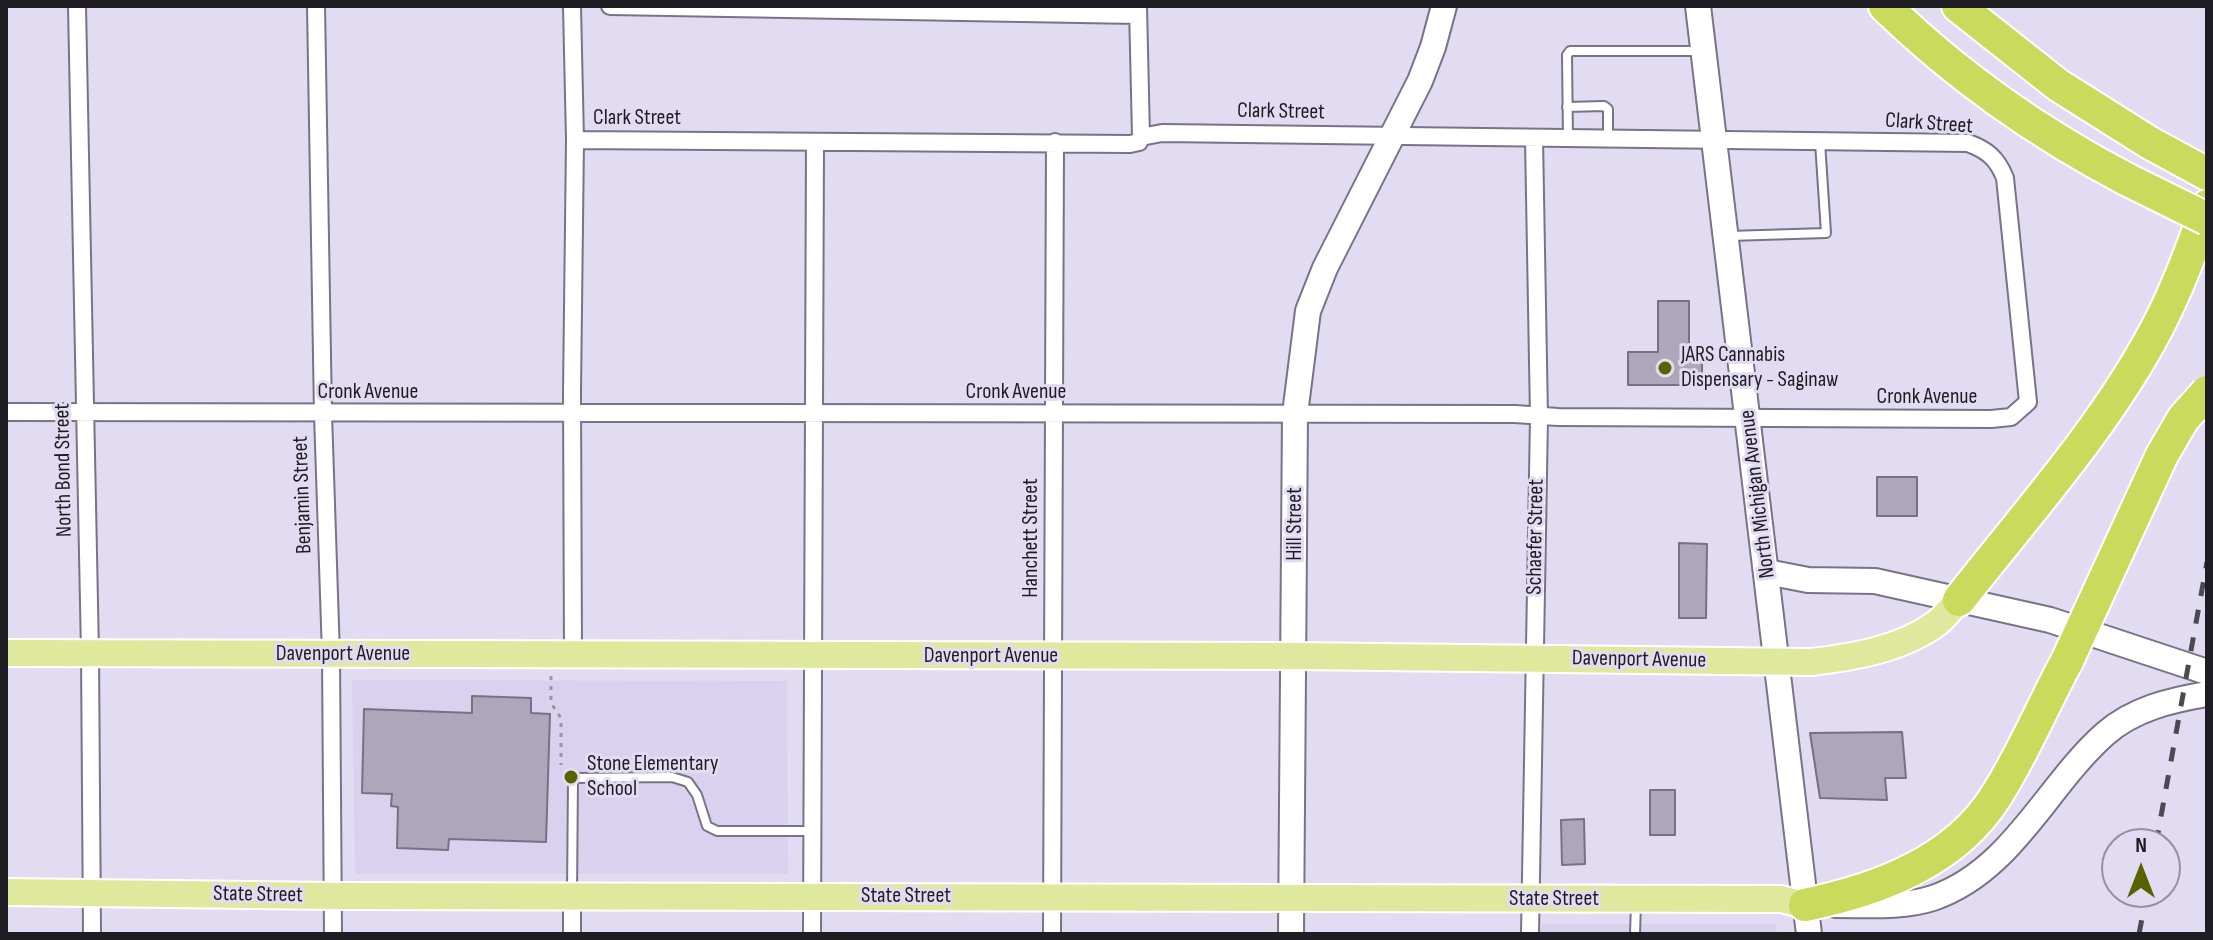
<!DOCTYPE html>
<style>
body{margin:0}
#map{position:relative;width:2213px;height:940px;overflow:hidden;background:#e1dcf1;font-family:"Sofia Sans Condensed",sans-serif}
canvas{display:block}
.frame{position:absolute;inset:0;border:8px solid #1f1d24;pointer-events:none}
.north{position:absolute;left:2101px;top:828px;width:80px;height:80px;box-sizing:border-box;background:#e1dcf1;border:2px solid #93909f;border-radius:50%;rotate:0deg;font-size:22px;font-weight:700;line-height:32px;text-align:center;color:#1f1d24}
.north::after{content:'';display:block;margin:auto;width:28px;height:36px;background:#5a6200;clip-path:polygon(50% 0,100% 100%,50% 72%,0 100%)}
</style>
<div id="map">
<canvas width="2213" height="940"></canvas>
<div class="frame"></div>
<div class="north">N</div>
</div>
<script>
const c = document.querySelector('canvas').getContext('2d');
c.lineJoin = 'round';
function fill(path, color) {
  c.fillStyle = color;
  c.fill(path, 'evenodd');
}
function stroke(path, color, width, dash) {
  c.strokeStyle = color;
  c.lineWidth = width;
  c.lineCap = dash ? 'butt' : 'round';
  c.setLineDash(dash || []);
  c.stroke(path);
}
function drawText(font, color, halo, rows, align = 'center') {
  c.font = font + ' "Sofia Sans Condensed",sans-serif';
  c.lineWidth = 6;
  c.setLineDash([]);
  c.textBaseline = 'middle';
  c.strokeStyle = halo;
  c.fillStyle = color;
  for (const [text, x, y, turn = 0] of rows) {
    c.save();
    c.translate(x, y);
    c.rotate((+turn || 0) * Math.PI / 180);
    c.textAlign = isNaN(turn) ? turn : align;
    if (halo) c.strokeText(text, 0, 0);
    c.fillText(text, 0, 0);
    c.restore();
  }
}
fill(new Path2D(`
 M 352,680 L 787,681 L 788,874 L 355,874 Z
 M 1541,924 L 1776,924 L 1777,934 L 1541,934 Z`), '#d9d1ed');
const building = new Path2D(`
 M 1658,301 L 1689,301 L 1689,352 L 1702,352 L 1702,385 L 1628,385 L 1628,352 L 1658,352 Z
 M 1877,477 L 1917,477 L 1917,516 L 1877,516 Z
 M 1679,543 L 1707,544 L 1706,618 L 1679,618 Z
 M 472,696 L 531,698 L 531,713 L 550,714 L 546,842 L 449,839 L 448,850 L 397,848 L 398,807 L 391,806 L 392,794 L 362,793 L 364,709 L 472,713 Z
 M 1902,732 L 1906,778 L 1885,778 L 1887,800 L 1820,798 L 1810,733 Z
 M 1650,790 L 1675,790 L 1675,835 L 1650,835 Z
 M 1584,819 L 1585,864 L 1562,865 L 1561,820 Z`);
fill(building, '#ada7bb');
stroke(building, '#767183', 2);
const lane = new Path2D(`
 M 1567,107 L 1604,106 L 1608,109 L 1608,138
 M 1568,139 L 1567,55 L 1570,51 L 1699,51
 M 1729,236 L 1826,233 L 1820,142
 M 572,894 L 573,778 L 672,777 L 688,782 L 697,795 L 707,826 L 717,831 L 812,831
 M 1635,934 L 1636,903`);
const street = new Path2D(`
 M 77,6 L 90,653 L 92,934
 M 316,6 L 323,414 L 331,655 L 333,934
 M 572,6 L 575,140 L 572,392 L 573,655
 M 610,6 L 1138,15
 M 1138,6 L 1141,137
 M 6,412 L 1515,414 L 1558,417 L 1991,419 L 2011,417 L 2028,402 L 2005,178 C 1997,158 1987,150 1968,143 L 1162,133 L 1141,137 L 1139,142 L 1130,144 L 575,140
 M 572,934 L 572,895
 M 812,934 L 815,142
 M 1052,934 L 1055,142
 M 1530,934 L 1539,417 L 1534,139`);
const secondary = new Path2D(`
 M 1698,6 L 1809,934
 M 1767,572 L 1808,580 L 1875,581 L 2050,620 L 2207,672
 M 1836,905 C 1868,905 1902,908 1933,898 C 2012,871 2047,785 2105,734 C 2133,709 2171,700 2207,694
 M 1291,934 L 1295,414 L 1308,311 L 1325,268 L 1420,81 L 1433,47 L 1444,6`);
const primary = new Path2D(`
 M 6,653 L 1294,656 L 1812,662 C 1854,657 1902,649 1937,623 C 1945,617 1952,607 1959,600
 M 6,892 L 333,896 L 1781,899 L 1805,905`);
const highway = new Path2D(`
 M 1885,6 C 1956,75 2040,134 2128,180
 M 1958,6 L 2058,85 L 2150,143 L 2207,174
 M 1959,600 C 2027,513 2104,428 2156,330 C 2177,290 2193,248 2207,206
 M 1805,905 C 1877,890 1955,862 1996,796 C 2023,754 2043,705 2067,661`);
stroke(lane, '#787386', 12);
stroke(street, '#787386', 20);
stroke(secondary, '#787386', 28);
stroke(primary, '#fff', 30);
stroke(highway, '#fff', 36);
stroke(new Path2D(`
 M 551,676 L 551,703 L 561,718 L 561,765`), '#9995a4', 3, [4, 6]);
stroke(lane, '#fff', 8);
stroke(street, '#fff', 16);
stroke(secondary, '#fff', 24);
stroke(primary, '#dfe99d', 26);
stroke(highway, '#cada5c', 32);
stroke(new Path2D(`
 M 2156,844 L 2207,562
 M 2139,934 L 2147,892`), '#4c4953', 5, [14, 14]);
const highwayBridge = new Path2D(`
 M 2128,180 L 2207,219
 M 2067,661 L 2162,455 L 2183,419 L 2207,392`);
stroke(highwayBridge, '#fff', 36, []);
stroke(highwayBridge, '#cada5c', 32);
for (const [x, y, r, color] of [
 [1665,368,8,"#5a6200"],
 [571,777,8,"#5a6200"]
]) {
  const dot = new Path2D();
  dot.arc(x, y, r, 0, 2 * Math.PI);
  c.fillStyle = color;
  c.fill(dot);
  stroke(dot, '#e1dcf1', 3);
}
drawText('22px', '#1f1d24', '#e1dcf1', [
 ["Clark Street",1281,112,1],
 ["Clark Street",637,118],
 ["Clark Street",1929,124,4],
 ["Cronk Avenue",368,392],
 ["Cronk Avenue",1016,392],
 ["Cronk Avenue",1927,397],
 ["North Bond Street",64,470,-91],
 ["North Michigan Avenue",1758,494,-97],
 ["Benjamin Street",303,495,-92],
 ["Hill Street",1295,524,-90],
 ["Schaefer Street",1536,537,-89],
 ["Hanchett Street",1031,538,-90],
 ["Davenport Avenue",343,654],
 ["Davenport Avenue",991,656],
 ["Davenport Avenue",1639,660,1],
 ["State Street",258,895,1],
 ["State Street",906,896],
 ["State Street",1554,899]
]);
drawText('22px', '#1f1d24', '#e1dcf1', [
 ["JARS Cannabis",1681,355],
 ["Dispensary - Saginaw",1681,380],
 ["Stone Elementary",587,764],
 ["School",587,789]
], 'left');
</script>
